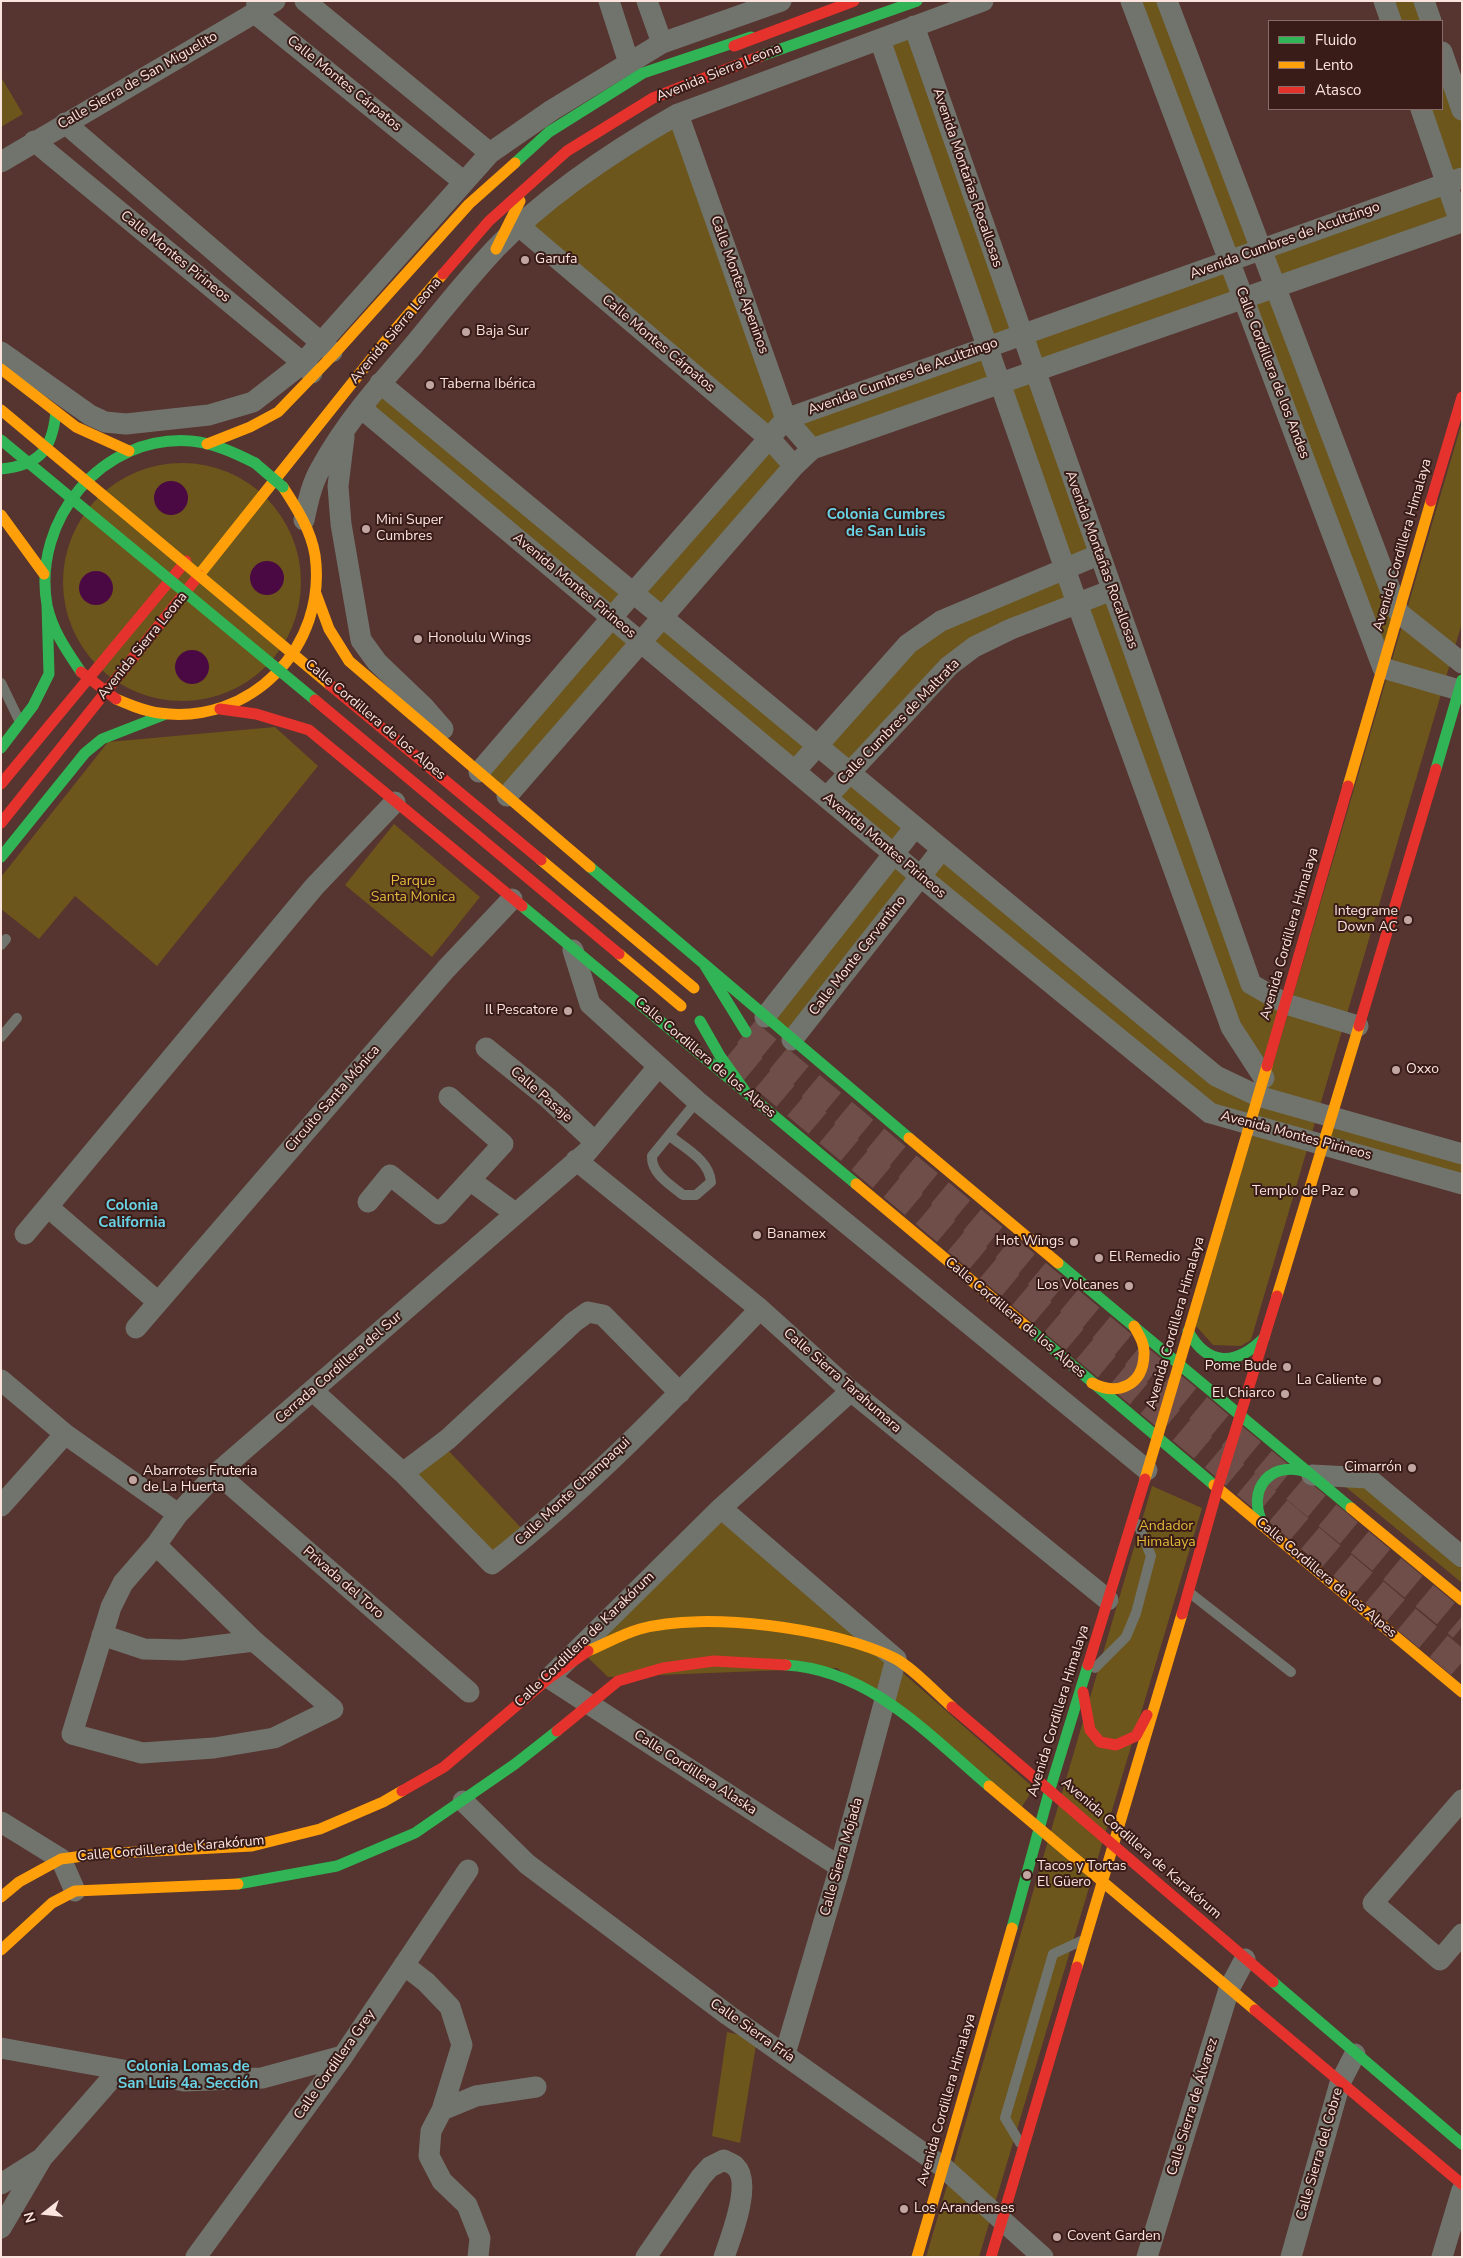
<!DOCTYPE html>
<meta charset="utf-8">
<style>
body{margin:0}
#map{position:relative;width:1463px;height:2258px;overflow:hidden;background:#56342f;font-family:"Nunito Sans",sans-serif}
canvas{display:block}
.frame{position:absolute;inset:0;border:2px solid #fbe3de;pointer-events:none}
.legend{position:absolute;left:1268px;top:20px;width:175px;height:90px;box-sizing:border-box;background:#391c17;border:1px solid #876c67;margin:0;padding:6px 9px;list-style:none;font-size:15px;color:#fbe3de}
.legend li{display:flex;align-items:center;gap:10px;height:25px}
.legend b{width:25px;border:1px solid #876c67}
.north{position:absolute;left:20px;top:2188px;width:50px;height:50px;-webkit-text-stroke:4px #391c17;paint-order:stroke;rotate:254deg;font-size:14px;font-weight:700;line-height:20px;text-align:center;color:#fbe3de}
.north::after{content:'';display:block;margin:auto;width:18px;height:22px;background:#fbe3de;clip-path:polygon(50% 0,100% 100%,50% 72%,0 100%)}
</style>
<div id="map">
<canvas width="1463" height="2258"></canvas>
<div class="frame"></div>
<ul class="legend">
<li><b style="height:6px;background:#30b455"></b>Fluido</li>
<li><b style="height:6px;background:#ff9f0a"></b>Lento</li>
<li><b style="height:6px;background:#e5322d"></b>Atasco</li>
</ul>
<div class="north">N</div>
</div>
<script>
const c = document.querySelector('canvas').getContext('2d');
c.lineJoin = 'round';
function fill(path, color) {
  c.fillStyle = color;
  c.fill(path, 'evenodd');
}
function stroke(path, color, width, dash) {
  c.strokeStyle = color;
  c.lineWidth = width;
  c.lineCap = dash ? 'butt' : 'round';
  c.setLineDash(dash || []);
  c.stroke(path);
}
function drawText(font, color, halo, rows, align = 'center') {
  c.font = font + ' "Nunito Sans",sans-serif';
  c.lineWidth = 4;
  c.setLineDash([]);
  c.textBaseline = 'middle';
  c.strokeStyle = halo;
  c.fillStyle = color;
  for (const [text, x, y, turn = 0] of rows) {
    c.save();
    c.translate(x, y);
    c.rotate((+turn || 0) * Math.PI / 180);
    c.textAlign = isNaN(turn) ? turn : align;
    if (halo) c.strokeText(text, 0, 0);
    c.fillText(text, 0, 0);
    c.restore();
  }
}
fill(new Path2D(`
 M 1131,1 L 1167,1 L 1261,250 L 1447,184 L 1421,109 L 1442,109 L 1442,52 L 1462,110 L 1462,178 L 1447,184 L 1460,222 L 1275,287 L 1399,613 L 1383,668 L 1243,299 L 1035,371 L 1098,555 L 1065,569 L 1077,603 L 1112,590 L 1251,984 L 1286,1004 L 1264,1078 L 1231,1027 L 1077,603 L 974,647 L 850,773 L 915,827 L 894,854 L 920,876 L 942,849 L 1258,1096 L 1250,1124 L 1210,1113 L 921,876 L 792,1040 L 765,1017 L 894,854 L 827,797 L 850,773 L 818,746 L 795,771 L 640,642 L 507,796 L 479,772 L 611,617 L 361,408 L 380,383 L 633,592 L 770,439 L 519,226 L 678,114 L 786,419 L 987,347 L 880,40 L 914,26 L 1022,335 L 1229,261 ZM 1261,250 L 1275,287 L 1244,298 L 1230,261 ZM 1022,335 L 1035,371 L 1001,383 L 988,347 ZM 1000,383 L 1065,569 L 908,644 L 818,746 L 661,616 L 794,466 L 770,439 L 782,426 L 812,449 ZM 633,593 L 661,617 L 640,641 L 612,617 Z
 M 1384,1 L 1424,1 L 1431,21 L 1391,21 Z
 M 1,77 L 23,114 L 1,127 Z
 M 1462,422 L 1462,623 L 1251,1340 L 1241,1346 L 1213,1345 L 1196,1326 Z
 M63 582a119 119 0 1 1 238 0a119 119 0 1 1-238 0Z
 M 275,727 L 318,766 L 157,966 L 75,896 L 39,939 L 1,909 L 1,877 L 108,742 Z
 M 394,824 L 480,897 L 432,957 L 345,885 Z
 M 1331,1117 L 1462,1154 L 1462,1184 L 1324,1143 Z
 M 447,1449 L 524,1531 L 490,1556 L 415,1477 Z
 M 1341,1483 L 1364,1486 L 1462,1569 L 1462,1583 Z
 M 1152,1486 L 1202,1508 L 979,2257 L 926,2257 Z
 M 722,1514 L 1034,1788 L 1021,1808 L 837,1668 L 608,1677 L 581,1651 Z
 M 727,2032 L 757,2039 L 740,2143 L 712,2136 Z`), '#6c561c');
fill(new Path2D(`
 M154 498a17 17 0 1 1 34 0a17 17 0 1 1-34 0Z
 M250 578a17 17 0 1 1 34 0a17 17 0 1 1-34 0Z
 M79 588a17 17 0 1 1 34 0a17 17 0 1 1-34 0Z
 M175 667a17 17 0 1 1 34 0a17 17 0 1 1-34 0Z`), '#4b0944');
stroke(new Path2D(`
 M 746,1032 L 1462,1627
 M 732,1051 L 1462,1666`), '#6f4e49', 28, [28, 14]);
stroke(new Path2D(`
 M 1,683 L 19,720
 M 1,945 L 6,939
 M 1,1037 L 17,1018
 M 670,1136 C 686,1149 709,1160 711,1182 L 696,1195 L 683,1195 C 671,1185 651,1174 652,1156 L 697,1101
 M 1190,1593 L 1291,1672
 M 1095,1668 L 1126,1637 L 1136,1613 L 1151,1556 L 1138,1524
 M 1020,2143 L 1005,2118 L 1053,1954 L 1081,1941`), '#71746d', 10);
stroke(new Path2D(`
 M 257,1 L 256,14 L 464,182
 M 305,1 L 490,153
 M 609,1 L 629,63
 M 647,1 L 662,43
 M 1131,1 L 1383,668 L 1462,691
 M 1167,1 L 1399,613 L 1462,663
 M 1384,1 L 1391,21
 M 1424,1 L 1431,21
 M 914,26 L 1251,984 L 1286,1004 L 1358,1026
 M 880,40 L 1077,603 L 1231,1027 L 1264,1078
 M 1442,52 L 1462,110
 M 1421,109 L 1460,222
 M 678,114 L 786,419 L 812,449
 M 65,123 L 332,352
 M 34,141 L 303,363 L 312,373
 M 1,162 L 275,1
 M 519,226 L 770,439 L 794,466
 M 1,352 L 90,415 L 105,422 L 126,424 L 209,415 L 253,402 L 303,363 L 490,153 L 552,110 L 662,43 L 781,1
 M 380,383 L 1216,1076 L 1258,1096 L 1462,1154
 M 361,408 L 920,876 L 1210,1113 L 1462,1184
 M 344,437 L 338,486 L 341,524 L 361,640 L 377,662 L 423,706 L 443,729
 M 304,520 C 308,501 312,482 322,466 C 346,422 380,384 413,346 C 440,313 467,279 496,248 C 548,194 613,151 678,114 L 983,1
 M 795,771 L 908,644 L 941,621 L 1098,555
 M 479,772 L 633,593 L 786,419 L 1462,178
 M 507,796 L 794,466 L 812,449 L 1462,222
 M 827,797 L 949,666 L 974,647 L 1011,629 L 1112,590
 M 573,950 L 590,1004 L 697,1101 L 1147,1470
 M 765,1017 L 915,827
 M 792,1040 L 942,849
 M 486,1048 L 548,1098 L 595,1142
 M 576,1160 L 760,1309 L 851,1391 L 1108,1600
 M 471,1181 L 515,1213
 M 368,1202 L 390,1175 L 439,1214 L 503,1144 L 449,1097
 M 48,1207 L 158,1302
 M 25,1234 L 314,887 L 395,802
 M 136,1328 L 446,969 L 512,899
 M 1,1380 L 65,1434 L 178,1514
 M 313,1391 L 403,1473 L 492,1564 C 589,1488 675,1398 760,1309
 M 217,1473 L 469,1692
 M 403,1473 L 448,1439 L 574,1322 L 588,1312 L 603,1315 L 680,1393
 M 1312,1475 L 1368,1478 L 1462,1557
 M 1,1506 L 65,1434
 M 721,1508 L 896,1659 L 840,1867 L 785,2054
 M 156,1545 L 254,1641 L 333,1709 L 274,1738 L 214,1748 L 142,1753 L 72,1734 L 111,1607 L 123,1583 L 156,1545 L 178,1514 L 217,1473 L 587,1152 L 658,1067
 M 102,1635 L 144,1649 L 182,1650 L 254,1641
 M 1462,1800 L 1373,1903 L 1440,1960 L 1462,1934
 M 463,1801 L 527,1864 L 728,2015 L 943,2167 L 1043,2257
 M 1,1822 L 61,1859 L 75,1891
 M 840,1867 L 549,1678 L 721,1508 L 851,1391
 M 404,1965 L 426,1982 L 450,2007 L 462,2045 L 442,2110 L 431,2131 L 429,2156 L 442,2181 L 467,2205 L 480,2238 L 478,2257
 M 1,2048 L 184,2081 L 262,2078 L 343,2056
 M 442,2110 L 476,2096 L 536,2087
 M 1,2184 L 42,2158 L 119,2070
 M 1,2228 L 41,2160
 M 196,2257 L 343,2056 L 468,1870
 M 646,2257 L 701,2177 L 710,2167 L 724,2160 C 727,2162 732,2163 735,2166 C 753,2182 731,2237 724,2257
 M 1147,2257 L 1229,1989 L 1245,1959
 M 1291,2257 L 1340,2083 L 1355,2054
 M 1442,2257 L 1462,2190`), '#71746d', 21);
stroke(new Path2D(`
 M 761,56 L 917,1
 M 515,163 L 549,132 L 643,73 L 751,37
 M 1,469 C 40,465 52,450 56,412
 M 81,672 C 67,651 52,630 47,605 C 32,520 102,434 191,441 C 214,443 235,453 255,463
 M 1,748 L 33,706 L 49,674 L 47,605
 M 1436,769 L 1462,680
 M 1,857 L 85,753 L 102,739 L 166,714
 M 590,867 L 909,1138
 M 522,906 L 856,1184
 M 704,964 L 746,1032
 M 700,1021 L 720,1056 L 745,1091
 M 1058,1263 L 1351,1508
 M 1027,1327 L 1214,1485
 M 1188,1331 C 1208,1367 1236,1366 1264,1338
 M 1264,1526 C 1244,1489 1272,1457 1311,1474
 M 786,1665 C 870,1670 929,1735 989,1786
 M 238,1884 L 337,1866 L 415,1833 L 515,1764 L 557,1731
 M 1012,1928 L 1050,1789 L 1088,1665
 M 1273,1982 L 1462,2144`), '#30b455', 11);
stroke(new Path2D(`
 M 496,249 L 520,201
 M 1,369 L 76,427 L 129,451
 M 207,444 L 250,427 L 278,412 L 334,354 L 469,204 L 515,163
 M 1,515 L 44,574
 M 199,575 L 392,333 L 443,274
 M 316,594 L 329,629 L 349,661 L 590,867
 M 116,699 C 130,705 144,711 159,713 C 251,726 328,646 315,555 C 311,530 296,507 283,487
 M 1348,786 L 1431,501
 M 909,1138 L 1058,1263
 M 856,1184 L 1027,1327
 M 1277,1296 L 1359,1026
 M 1092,1383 C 1117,1396 1143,1386 1144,1355 C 1145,1344 1139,1335 1134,1326
 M 1145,1479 L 1267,1066
 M 1214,1485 L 1462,1692
 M 1351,1508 L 1462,1600
 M 588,1651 C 605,1644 622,1634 640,1629 C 704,1611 835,1628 894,1658 C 912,1667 936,1693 952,1707
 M 989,1786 L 1255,2010
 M 1,1897 L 19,1882 L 61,1859 L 98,1854 L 252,1846 L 320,1829 L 383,1802 L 402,1791
 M 1,1950 L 52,1903 L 75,1891 L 238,1884
 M 1077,1967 L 1182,1614
 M 917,2257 L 1012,1928`), '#ff9f0a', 11);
stroke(new Path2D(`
 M 734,46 L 854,1
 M 443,274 L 489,221 L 567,151 L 653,98 L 761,56
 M 1431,501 L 1462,397
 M 220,709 L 256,714 L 309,730 L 522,906
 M 1,784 L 186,561
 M 1,823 L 199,575
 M 1359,1026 L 1436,769
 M 1267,1066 L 1348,786
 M 1182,1614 L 1218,1487 L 1277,1296
 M 1088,1665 L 1145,1479
 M 1083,1692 L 1090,1730 L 1100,1742 L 1116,1745 L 1136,1736 L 1147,1715
 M 952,1707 L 1273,1982
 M 557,1731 L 618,1681 L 663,1668 L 714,1661 L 786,1665
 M 402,1791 L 444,1767 L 549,1678 L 588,1651
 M 1255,2010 L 1462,2184
 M 991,2257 L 1077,1967`), '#e5322d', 11);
stroke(new Path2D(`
 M 1,440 L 315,700
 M 255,463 L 283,487`), '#30b455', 11);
stroke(new Path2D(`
 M 1,410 L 330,685
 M 541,860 L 694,988
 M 619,954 L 681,1006`), '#ff9f0a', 11);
stroke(new Path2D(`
 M 81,672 L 116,699
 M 330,685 L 541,860
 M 315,700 L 619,954`), '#e5322d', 11);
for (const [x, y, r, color] of [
 [525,260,5,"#c1a6a1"],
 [466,332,5,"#c1a6a1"],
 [430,385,5,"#c1a6a1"],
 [366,529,5,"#c1a6a1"],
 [418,639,5,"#c1a6a1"],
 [1408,920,5,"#c1a6a1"],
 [568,1011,5,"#c1a6a1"],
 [1396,1070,5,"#c1a6a1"],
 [1354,1192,5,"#c1a6a1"],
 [757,1235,5,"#c1a6a1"],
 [1074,1242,5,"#c1a6a1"],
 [1099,1258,5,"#c1a6a1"],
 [1129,1286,5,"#c1a6a1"],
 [1287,1367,5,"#c1a6a1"],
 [1377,1381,5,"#c1a6a1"],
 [1285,1394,5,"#c1a6a1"],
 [1412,1468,5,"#c1a6a1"],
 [133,1480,5,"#c1a6a1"],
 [1027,1875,5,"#c1a6a1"],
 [904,2209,5,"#c1a6a1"],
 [1057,2237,5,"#c1a6a1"]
]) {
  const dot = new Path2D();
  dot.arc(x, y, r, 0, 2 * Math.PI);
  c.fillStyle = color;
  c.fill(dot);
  stroke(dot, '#391c17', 2);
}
drawText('14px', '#fbe3de', '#391c17', [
 ["Avenida Sierra Leona",719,73,-22],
 ["Calle Sierra de San Miguelito",138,81,-30],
 ["Calle Montes Cárpatos",344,84,39],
 ["Avenida Montañas Rocallosas",967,178,71],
 ["Avenida Cumbres de Acultzingo",1285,241,-20],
 ["Calle Montes Pirineos",175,257,39],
 ["Calle Montes Apeninos",739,285,70],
 ["Avenida Sierra Leona",396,331,-50],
 ["Calle Montes Cárpatos",658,344,40],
 ["Calle Cordillera de los Andes",1272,373,69],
 ["Avenida Cumbres de Acultzingo",903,377,-20],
 ["Avenida Cordillera Himalaya",1403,545,-74],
 ["Avenida Montañas Rocallosas",1101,560,70],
 ["Avenida Montes Pirineos",574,586,40],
 ["Avenida Sierra Leona",143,646,-51],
 ["Calle Cordillera de los Alpes",375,720,40],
 ["Calle Cumbres de Maltrata",899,722,-46],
 ["Avenida Montes Pirineos",884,846,40],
 ["Avenida Cordillera Himalaya",1290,934,-74],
 ["Calle Monte Cervantino",858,956,-52],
 ["Calle Cordillera de los Alpes",705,1058,40],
 ["Calle Pasaje",541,1095,41],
 ["Circuito Santa Mónica",333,1099,-49],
 ["Avenida Montes Pirineos",1296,1136,15],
 ["Calle Cordillera de los Alpes",1015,1318,40],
 ["Avenida Cordillera Himalaya",1176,1323,-74],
 ["Cerrada Cordillera del Sur",339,1368,-41],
 ["Calle Sierra Tarahumara",842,1381,41],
 ["Calle Monte Champaqui",573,1492,-43],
 ["Calle Cordillera de los Alpes",1326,1578,40],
 ["Privada del Toro",343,1583,41],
 ["Calle Cordillera de Karakórum",585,1640,-44],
 ["Avenida Cordillera Himalaya",1059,1711,-73],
 ["Calle Cordillera Alaska",695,1773,33],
 ["Calle Cordillera de Karakórum",171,1849,-5],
 ["Avenida Cordillera de Karakórum",1141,1849,41],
 ["Calle Sierra Mojada",842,1857,-74],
 ["Calle Sierra Fría",752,2031,35],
 ["Calle Cordillera Grey",335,2065,-55],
 ["Avenida Cordillera Himalaya",947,2100,-74],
 ["Calle Sierra de Álvarez",1193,2107,-73],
 ["Calle Sierra del Cobre",1320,2154,-74]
]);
drawText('14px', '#fbe3de', '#391c17', [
 ["Garufa",535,260],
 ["Baja Sur",476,332],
 ["Taberna Ibérica",440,385],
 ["Mini Super",376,521],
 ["Cumbres",376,537],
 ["Honolulu Wings",428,639],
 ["Integrame",1398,912,"right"],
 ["Down AC",1398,928,"right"],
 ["Il Pescatore",558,1011,"right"],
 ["Oxxo",1406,1070],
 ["Templo de Paz",1344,1192,"right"],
 ["Banamex",767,1235],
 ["Hot Wings",1064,1242,"right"],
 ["El Remedio",1109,1258],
 ["Los Volcanes",1119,1286,"right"],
 ["Pome Bude",1277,1367,"right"],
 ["La Caliente",1367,1381,"right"],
 ["El Chiarco",1275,1394,"right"],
 ["Cimarrón",1402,1468,"right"],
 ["Abarrotes Fruteria",143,1472],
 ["de La Huerta",143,1488],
 ["Tacos y Tortas",1037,1867],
 ["El Güero",1037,1883],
 ["Los Arandenses",914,2209],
 ["Covent Garden",1067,2237]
], 'left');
drawText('14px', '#e3bc3b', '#391c17', [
 ["Parque",413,882],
 ["Santa Monica",413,898],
 ["Andador",1166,1527],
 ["Himalaya",1166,1543]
]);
drawText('bold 15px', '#6ad2e5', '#391c17', [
 ["Colonia Cumbres",886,515],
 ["de San Luis",886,532],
 ["Colonia",132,1206],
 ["California",132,1223],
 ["Colonia Lomas de",188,2067],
 ["San Luis 4a. Sección",188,2084]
]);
</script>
